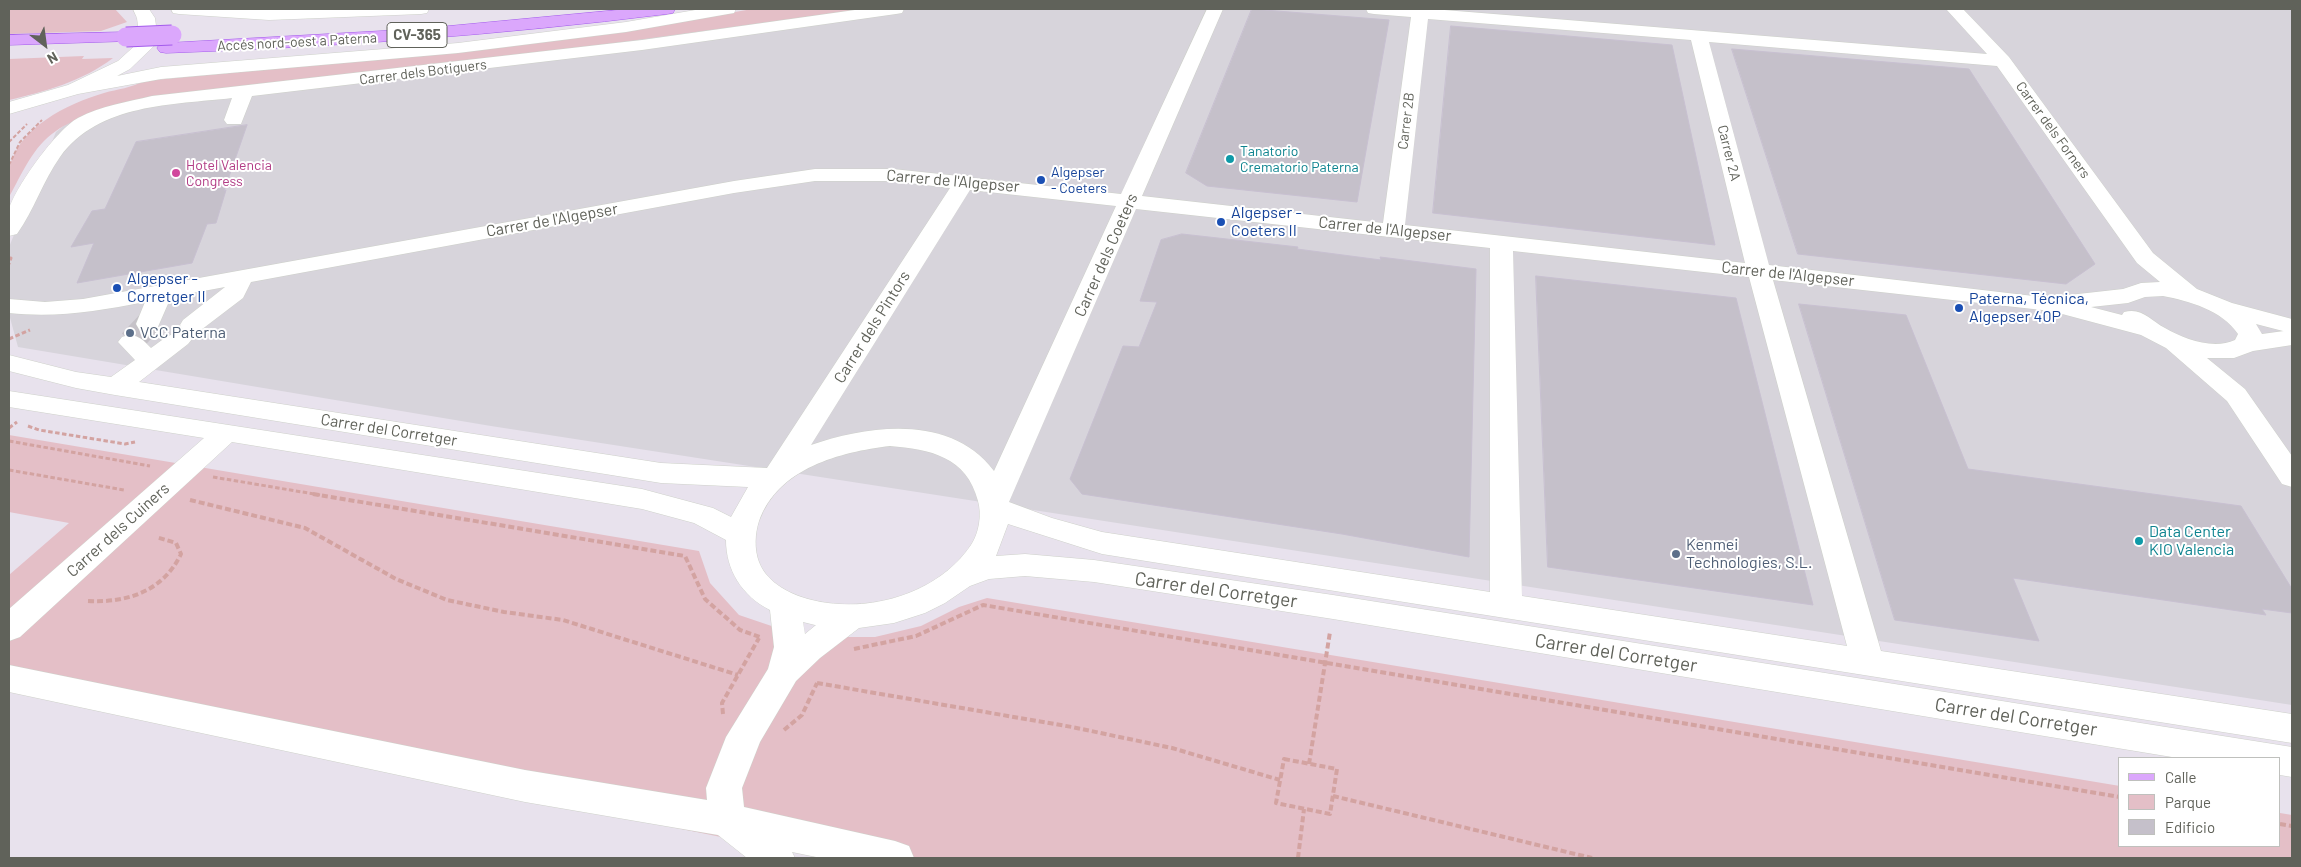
<!DOCTYPE html>
<meta charset="utf-8">
<style>
body{margin:0}
#map{position:relative;width:2301px;height:867px;overflow:hidden;background:#e8e2ed;font-family:Barlow,sans-serif}
canvas{display:block}
.frame{position:absolute;inset:0;border:10px solid #60625a;pointer-events:none}
.legend{position:absolute;left:2118px;top:757px;width:162px;height:90px;box-sizing:border-box;background:#fff;border:1px solid #bfc0bd;margin:0;padding:6px 9px;list-style:none;font-size:15px;color:#60625a}
.legend li{display:flex;align-items:center;gap:10px;height:25px}
.legend b{width:25px;border:1px solid #bfc0bd}
.north{position:absolute;left:20px;top:20px;width:50px;height:50px;-webkit-text-stroke:4px #fff;paint-order:stroke;rotate:150deg;font-size:14px;font-weight:700;line-height:20px;text-align:center;color:#60625a}
.north::after{content:'';display:block;margin:auto;width:18px;height:22px;background:#60625a;clip-path:polygon(50% 0,100% 100%,50% 72%,0 100%)}
</style>
<div id="map">
<canvas width="2301" height="867"></canvas>
<div class="frame"></div>
<ul class="legend">
<li><b style="height:6px;background:#dba7fc"></b>Calle</li>
<li><b style="height:14px;background:#e4bfc7"></b>Parque</li>
<li><b style="height:14px;background:#c5c0ca"></b>Edificio</li>
</ul>
<div class="north">N</div>
</div>
<script>
const c = document.querySelector('canvas').getContext('2d');
c.lineJoin = 'round';
function fill(path, color) {
  c.fillStyle = color;
  c.fill(path, 'evenodd');
}
function stroke(path, color, width, dash) {
  c.strokeStyle = color;
  c.lineWidth = width;
  c.lineCap = dash ? 'butt' : 'round';
  c.setLineDash(dash || []);
  c.stroke(path);
}
function drawText(font, color, halo, rows, align = 'center') {
  c.font = font + ' Barlow,sans-serif';
  c.lineWidth = 4;
  c.setLineDash([]);
  c.textBaseline = 'middle';
  c.strokeStyle = halo;
  c.fillStyle = color;
  for (const [text, x, y, turn = 0] of rows) {
    c.save();
    c.translate(x, y);
    c.rotate((+turn || 0) * Math.PI / 180);
    c.textAlign = isNaN(turn) ? turn : align;
    if (halo) c.strokeText(text, 0, 0);
    c.fillText(text, 0, 0);
    c.restore();
  }
}
fill(new Path2D(`
 M 813,9 L 2292,9 L 2292,705 L 491,426 L 18,347 L 9,314 L 9,247 L 56,132 L 100,96 Z`), '#d7d4db');
fill(new Path2D(`
 M 9,9 L 115,9 L 127,22 L 101,31 L 9,34 Z
 M 752,9 L 864,9 L 87,115 C 77,120 65,124 56,131 C 33,146 22,174 9,197 C 9,188 7,178 9,170 C 17,128 67,104 104,93 C 118,89 131,88 144,81 C 349,61 549,46 752,9 Z
 M 84,56 L 82,59 L 113,58 C 83,81 44,92 9,100 L 9,59 Z
 M 9,435 L 699,551 L 710,583 L 739,615 L 804,637 L 875,637 L 921,626 L 959,607 L 987,598 L 2120,786 L 2120,846 L 2280,846 L 2280,813 L 2292,815 L 2292,858 L 824,858 L 9,692 L 9,575 L 69,523 L 9,512 Z`), '#e4bfc7');
const building = new Path2D(`
 M 1252,9 L 1389,20 L 1357,202 L 1207,186 L 1186,173 Z
 M 1451,26 L 1672,45 L 1715,245 L 1433,213 Z
 M 1732,49 L 1969,69 L 2095,264 L 2066,284 L 1798,254 Z
 M 247,125 L 224,191 L 226,190 L 216,223 L 207,224 L 192,263 L 77,283 L 94,243 L 71,247 L 92,211 L 105,209 L 136,142 Z
 M 1182,234 L 1298,247 L 1297,249 L 1381,260 L 1380,257 L 1476,269 L 1469,557 L 1342,534 L 1082,494 L 1070,479 L 1123,346 L 1139,347 L 1157,302 L 1140,301 L 1161,240 Z
 M 1536,276 L 1736,298 L 1813,605 L 1548,567 Z
 M 1799,304 L 1906,315 L 1968,469 L 2241,506 L 2292,589 L 2292,613 L 2262,609 L 2266,615 L 2013,578 L 2039,641 L 1895,620 Z`);
fill(building, '#c5c0ca');
stroke(building, '#c8c0d1', 1);
stroke(new Path2D(`
 M 131,342 L 148,324`), '#c6c2c8', 25, [25, 12]);
const minor = new Path2D(`
 M 133,9 L 149,9 L 155,18 L 158,42 L 130,69 L 117,76 L 161,67 L 458,43 L 626,22 L 701,9 L 736,9 L 734,13 L 728,14 L 626,32 L 458,53 L 161,79 L 78,94 L 9,114 L 9,102 L 68,85 L 118,61 L 140,41 L 137,18 Z
 M 171,9 L 429,9 L 427,13 L 421,14 L 269,20 L 179,14 L 173,13 Z
 M 862,9 L 904,9 L 902,13 L 896,14 L 642,50 L 252,96 L 241,124 L 227,124 L 224,120 L 232,98 C 173,105 99,103 60,157 C 43,181 34,210 17,234 L 9,236 C 9,228 7,216 9,209 C 16,186 57,129 78,118 C 101,106 127,102 152,96 L 642,40 Z
 M 1207,9 L 1223,9 L 1142,196 L 1383,223 L 1411,17 L 1374,14 L 1368,13 L 1366,9 L 1432,9 L 1987,54 L 1946,9 L 1963,9 L 2009,57 L 2153,253 L 2197,289 L 2232,303 L 2292,319 L 2292,345 L 2253,351 L 2234,358 L 2207,358 L 2245,389 L 2292,456 L 2292,487 L 2282,484 L 2227,401 L 2166,348 L 2141,335 L 2051,311 L 1773,280 L 1881,651 L 2292,714 L 2292,743 L 1102,554 L 1008,524 L 996,556 L 1025,554 L 1094,560 L 1333,595 L 2292,747 L 2292,777 L 2280,775 L 2280,758 L 2178,758 L 1333,619 L 1094,582 L 1025,576 L 989,579 L 970,586 L 945,603 L 925,613 L 894,623 L 859,628 L 820,658 L 796,681 L 760,742 L 742,788 L 744,807 L 895,841 L 909,846 L 914,858 L 821,858 L 792,852 L 795,858 L 747,858 L 718,835 L 525,802 L 9,692 L 9,665 L 525,770 L 707,800 L 706,788 L 726,737 L 768,669 L 774,647 L 770,610 C 742,596 726,570 726,540 L 694,523 L 642,509 L 232,442 L 20,637 L 9,641 L 9,609 L 204,438 L 9,407 L 9,391 L 642,489 L 713,508 L 731,517 L 748,487 L 661,483 L 115,395 L 76,388 L 9,371 L 9,355 L 76,372 L 111,377 L 135,360 L 118,342 L 122,337 C 136,333 141,338 151,348 C 164,339 172,330 188,334 L 192,339 L 188,344 L 139,382 L 661,463 L 767,468 L 950,188 L 893,181 L 815,181 L 734,193 L 251,282 L 243,298 L 201,330 L 192,332 L 183,330 L 180,325 L 183,320 L 225,287 L 171,297 L 157,329 L 148,331 L 139,329 L 136,324 L 145,302 C 98,311 57,318 9,313 L 9,299 L 45,302 L 83,299 L 734,181 L 815,169 L 893,169 L 959,176 L 965,175 L 973,178 L 1121,194 ZM 1428,19 L 1691,40 L 1745,263 L 1405,225 ZM 1709,42 L 1997,66 L 2137,263 L 2160,282 L 2141,283 L 2123,289 L 2069,295 L 2059,299 L 1769,265 ZM 970,190 L 1116,206 L 994,471 C 951,414 870,425 811,445 ZM 1136,209 L 1490,248 L 1490,592 L 1102,532 L 1052,518 L 1009,502 ZM 1513,251 L 1749,277 L 1847,646 L 1522,596 ZM 2163,296 C 2189,301 2222,310 2238,334 L 2235,340 C 2213,350 2184,339 2165,328 C 2150,320 2142,307 2124,312 L 2122,315 L 2091,307 L 2128,303 L 2145,297 ZM 2256,324 L 2283,331 L 2284,331 L 2262,334 ZM 890,446 C 930,449 967,457 978,501 C 982,515 979,533 971,545 C 938,594 868,614 812,600 C 791,595 767,583 759,562 C 754,549 755,533 759,521 C 778,468 840,452 890,446 ZM 803,622 L 815,625 L 816,625 L 805,634 Z`);
const major = new Path2D(`
 M 628,9 L 675,9 L 673,13 L 667,14 C 500,35 334,47 166,53 L 160,52 L 157,48 L 160,44 L 166,43 L 417,29 Z
 M 126,32 L 132,33 L 135,37 L 132,41 L 9,45 L 9,35 Z`);
stroke(minor, '#ced1ca', 1);
stroke(major, '#a35bec', 1);
stroke(new Path2D(`
 M 9,142 L 27,124
 M 9,165 L 20,142 L 42,120`), '#d3a3a1', 2, [4, 2]);
stroke(new Path2D(`
 M 9,258 L 11,258 L 9,264
 M 9,339 L 30,330
 M 28,426 L 39,430 L 125,444 L 135,442
 M 9,428 L 17,422
 M 9,441 L 150,466
 M 9,470 L 124,490
 M 213,477 L 320,495`), '#d3a3a1', 3, [4.5, 2.5]);
stroke(new Path2D(`
 M 313,494 L 685,556 L 705,599 L 740,630 L 760,637
 M 190,500 L 305,528 L 396,579 L 447,600 L 504,612 L 563,620 L 738,675
 M 88,601 C 128,603 163,591 181,554 L 176,543 L 156,537
 M 854,649 L 916,636 L 983,605 L 2120,797
 M 817,683 L 1072,727 L 1172,748 L 1280,780
 M 723,714 L 722,703 L 759,638
 M 784,730 L 802,715 L 817,683
 M 1284,759 L 1337,769 L 1330,814 L 1276,803 Z
 M 1309,764 L 1330,632
 M 1333,796 L 1592,858
 M 2280,824 L 2292,826
 M 1298,858 L 1304,809`), '#d3a3a1', 4, [6, 3]);
fill(minor, '#fff');
fill(major, '#dba7fc');
const majorBridge = new Path2D(`
 M 126,37 L 172,35`);
stroke(majorBridge, '#a35bec', 21, []);
stroke(majorBridge, '#dba7fc', 19);
for (const [x, y, r, color] of [
 [1230,159,5,"#0f9aa8"],
 [176,173,5,"#d1479c"],
 [1041,180,5,"#1a4fb4"],
 [1221,222,5,"#1a4fb4"],
 [117,288,5,"#1a4fb4"],
 [1959,308,5,"#1a4fb4"],
 [130,333,5,"#5c6f8a"],
 [2139,541,5,"#0f9aa8"],
 [1676,554,5,"#5c6f8a"]
]) {
  const dot = new Path2D();
  dot.arc(x, y, r, 0, 2 * Math.PI);
  c.fillStyle = color;
  c.fill(dot);
  stroke(dot, '#fff', 2);
}
drawText('14px', '#60625a', '#fff', [
 ["Accés nord-oest a Paterna",297,42,-3],
 ["Carrer dels Botiguers",423,72,-7],
 ["Carrer 2B",1406,121,-83],
 ["Carrer dels Forners",2053,130,54],
 ["Carrer 2A",1729,153,76]
]);
drawText('14px', '#0d838f', '#fff', [
 ["Tanatorio",1240,151],
 ["Crematorio Paterna",1240,167]
], 'left');
drawText('14px', '#b23c85', '#fff', [
 ["Hotel Valencia",186,165],
 ["Congress",186,181]
], 'left');
drawText('14px', '#164399', '#fff', [
 ["Algepser",1051,172],
 ["- Coeters",1051,188]
], 'left');
for (const [x, y, w] of [
 [417,35,60]
]) {
  const box = new Path2D();
  box.roundRect(x - w / 2, y - 12.5, w, 25, 4);
  c.fillStyle = '#fff';
  c.fill(box);
  stroke(box, '#60625a', 1);
}
drawText('bold 15px', '#60625a', null, [
 ["CV-365",417,35]
]);
drawText('16px', '#60625a', '#fff', [
 ["Carrer de l'Algepser",953,181,5],
 ["Carrer de l'Algepser",552,220,-10],
 ["Carrer de l'Algepser",1385,229,6],
 ["Carrer dels Coeters",1106,255,-66],
 ["Carrer de l'Algepser",1788,274,6],
 ["Carrer dels Pintors",872,327,-58],
 ["Carrer del Corretger",389,430,9],
 ["Carrer dels Cuiners",118,530,-42]
]);
drawText('16px', '#164399', '#fff', [
 ["Algepser -",1231,213],
 ["Coeters II",1231,231],
 ["Algepser -",127,279],
 ["Corretger II",127,297],
 ["Paterna, Técnica,",1969,299],
 ["Algepser 40P",1969,317]
], 'left');
drawText('16px', '#4e5e75', '#fff', [
 ["VCC Paterna",140,333],
 ["Kenmei",1686,545],
 ["Technologies, S.L.",1686,563]
], 'left');
drawText('16px', '#0d838f', '#fff', [
 ["Data Center",2149,532],
 ["KIO Valencia",2149,550]
], 'left');
drawText('19px', '#60625a', '#fff', [
 ["Carrer del Corretger",1216,590,8],
 ["Carrer del Corretger",1616,653,9],
 ["Carrer del Corretger",2016,717,9]
]);
</script>
